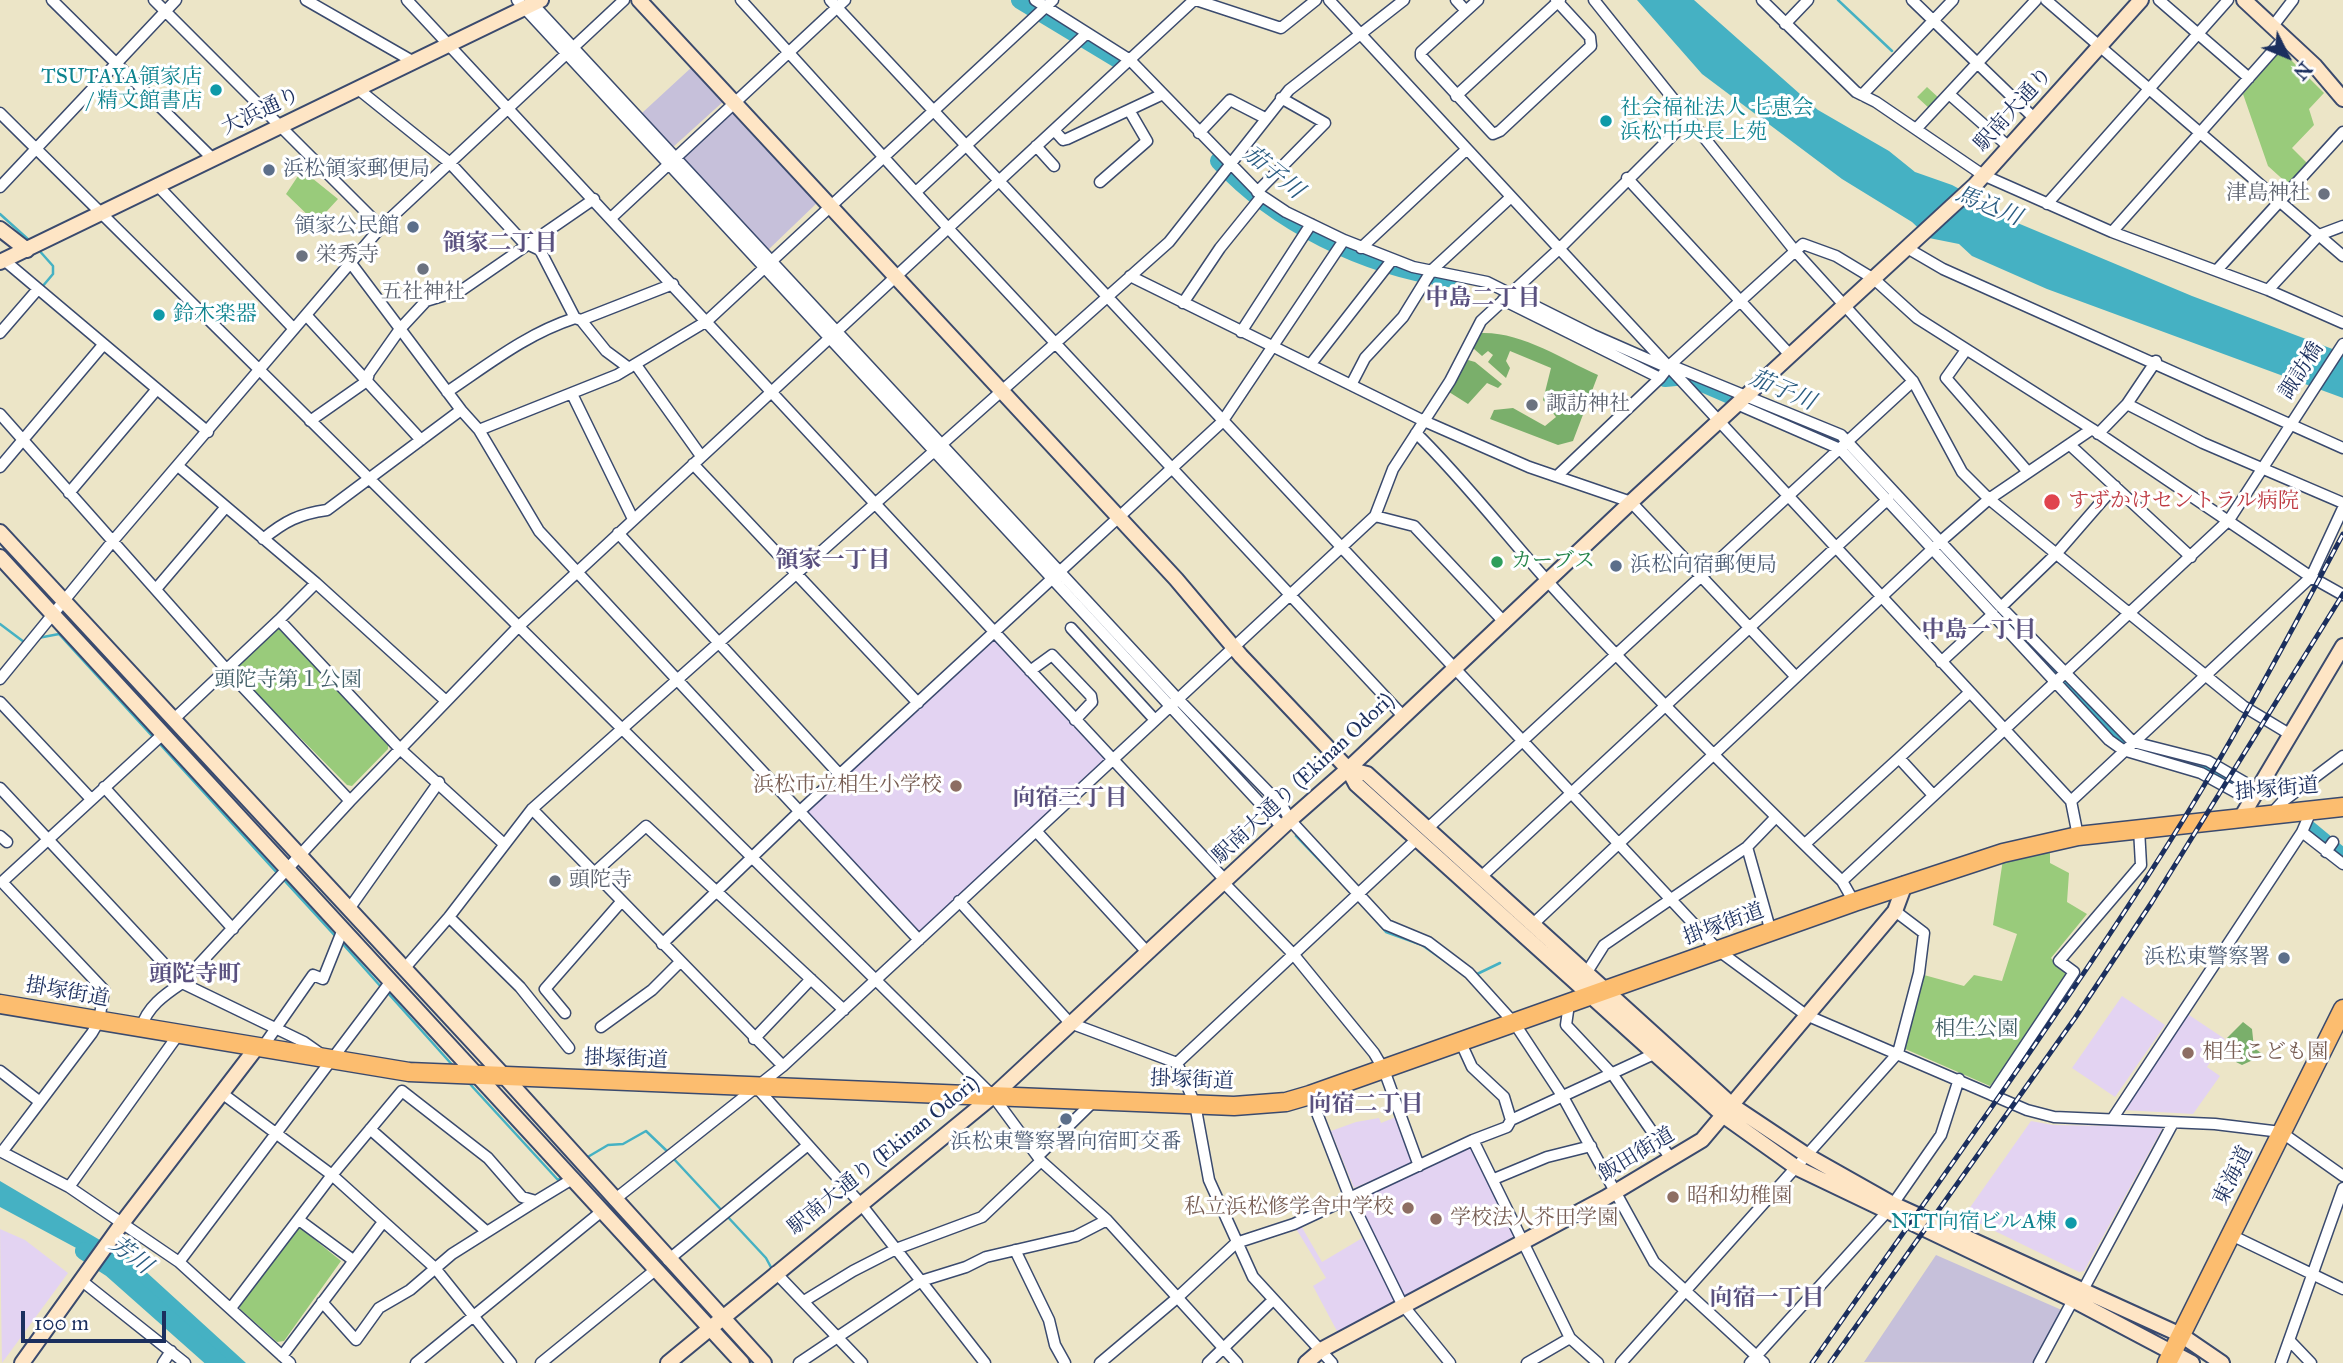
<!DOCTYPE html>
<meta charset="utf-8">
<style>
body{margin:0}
#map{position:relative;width:2343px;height:1363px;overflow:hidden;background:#ece5c7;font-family:"IM FELL Great Primer",serif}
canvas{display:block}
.north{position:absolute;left:2252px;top:21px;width:70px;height:70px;-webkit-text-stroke:5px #fff;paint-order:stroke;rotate:133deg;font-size:19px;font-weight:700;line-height:28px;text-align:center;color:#1b2f5e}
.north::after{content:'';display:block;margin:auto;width:24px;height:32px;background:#1b2f5e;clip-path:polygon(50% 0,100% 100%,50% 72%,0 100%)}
.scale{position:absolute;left:21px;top:1311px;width:145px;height:32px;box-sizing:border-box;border:4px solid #1b2f5e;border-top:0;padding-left:9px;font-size:21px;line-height:24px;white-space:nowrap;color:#1b2f5e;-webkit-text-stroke:5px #fff;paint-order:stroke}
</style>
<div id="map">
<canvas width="2343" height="1363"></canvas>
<div class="north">N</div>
<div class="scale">100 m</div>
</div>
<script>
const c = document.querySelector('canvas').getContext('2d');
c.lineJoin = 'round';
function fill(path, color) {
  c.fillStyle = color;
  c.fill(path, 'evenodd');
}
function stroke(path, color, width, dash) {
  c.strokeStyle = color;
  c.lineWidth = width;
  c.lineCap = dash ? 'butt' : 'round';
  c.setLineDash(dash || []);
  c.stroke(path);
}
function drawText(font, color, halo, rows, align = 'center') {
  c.font = font + ' "IM FELL Great Primer","Noto Serif JP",serif';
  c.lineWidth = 6;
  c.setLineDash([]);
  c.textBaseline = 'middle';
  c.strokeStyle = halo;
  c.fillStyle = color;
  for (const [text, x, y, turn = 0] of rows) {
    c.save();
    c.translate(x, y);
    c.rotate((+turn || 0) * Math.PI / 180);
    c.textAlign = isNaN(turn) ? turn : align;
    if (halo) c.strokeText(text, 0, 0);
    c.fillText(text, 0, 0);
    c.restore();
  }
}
fill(new Path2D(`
 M 994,639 L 1106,759 L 918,934 L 807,813 Z
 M 2122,996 L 2165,1025 L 2115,1097 L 2072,1068 Z
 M 2186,1013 L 2225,1039 L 2207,1067 L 2220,1076 L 2193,1114 L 2123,1110 Z
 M 1396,1117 L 1413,1163 L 1354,1188 L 1331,1131 L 1356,1122 L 1379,1118 L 1381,1123 Z
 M 2031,1121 L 2053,1125 L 2163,1127 L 2084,1271 L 2079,1272 L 1964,1216 Z
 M 1471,1145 L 1515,1236 L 1403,1297 L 1355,1201 Z
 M 1300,1224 L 1322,1262 L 1364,1237 L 1396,1302 L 1338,1333 L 1313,1286 L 1326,1278 L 1295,1227 Z
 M 0,1229 L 25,1240 L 68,1273 L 2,1363 Z`), '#e3d3f2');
fill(new Path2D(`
 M 693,66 L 725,100 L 672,148 L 642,113 Z
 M 731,107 L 819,201 L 767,251 L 680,155 Z
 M 1936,1255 L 2064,1311 L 2035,1363 L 1864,1362 Z`), '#c6c0da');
fill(new Path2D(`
 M 2281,50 L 2324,93 L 2309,109 L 2314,125 L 2292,148 L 2308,164 L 2289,185 L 2268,166 L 2243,94 Z
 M 1927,87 L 1940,99 L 1930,109 L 1917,97 Z
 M 302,170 L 338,199 L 316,223 L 286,194 Z
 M 277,628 L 282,628 L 388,743 L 388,749 L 352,786 L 347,785 L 235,672 L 235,667 Z
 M 2050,844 L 2050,863 L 2069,873 L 2067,902 L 2087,914 L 2051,958 L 2066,974 L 2015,1053 L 1990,1086 L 1903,1048 L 1924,975 L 1964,986 L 1974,975 L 2002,981 L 2017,934 L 1993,925 L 2004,853 Z
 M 298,1226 L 341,1261 L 284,1341 L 277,1342 L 240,1309 L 239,1301 Z`), '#99cb7b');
fill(new Path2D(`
 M 1480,333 C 1521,331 1562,359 1598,375 L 1573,441 L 1558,445 L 1490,419 L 1494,410 L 1513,408 L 1545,426 L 1556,417 L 1543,400 L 1551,368 L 1510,351 L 1506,361 L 1510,368 L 1506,378 L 1488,362 L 1493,355 L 1488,351 L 1482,356 L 1473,348 Z
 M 1468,360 L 1475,362 L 1502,384 L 1498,388 L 1487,383 L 1468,404 L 1449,392 Z
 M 2243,1022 L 2252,1029 L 2254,1048 L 2264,1055 L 2242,1065 L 2236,1062 L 2237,1052 L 2227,1038 Z`), '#7aaf6b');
fill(new Path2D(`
 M 1637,0 L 1694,0 L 1818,110 L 1889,151 L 1915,172 L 1952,185 L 1976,198 L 1996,214 L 2192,296 L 2343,353 L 2343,398 L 2047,289 L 1972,256 L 1959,244 L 1929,238 L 1912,222 L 1842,179 L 1702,74 Z
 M 0,1181 L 132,1259 L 246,1363 L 220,1363 L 119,1271 L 0,1207 Z`), '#45b1c3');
stroke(new Path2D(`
 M 1838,0 L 1892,51
 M 0,214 L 30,241
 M 37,248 L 53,266 L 53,274 L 42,287
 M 906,413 L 1008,523
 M 1096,618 L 1172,701
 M 0,624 L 24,642 L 28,641
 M 38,638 L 59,634 L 153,737
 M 1177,706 L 1269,806
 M 158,742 L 278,874
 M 1296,836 L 1350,892
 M 283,879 L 337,938
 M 1364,907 L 1386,932 L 1422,945 L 1469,978
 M 342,943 L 382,988
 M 1475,975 L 1500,963
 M 387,992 L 455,1068
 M 469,1083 L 558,1180 L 562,1177
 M 586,1158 L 608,1145 L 623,1144 L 646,1131 L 669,1153
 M 673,1158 L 766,1258 L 773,1271`), '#45b1c3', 2.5);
stroke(new Path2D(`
 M 1020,0 L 1121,61
 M 1219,161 C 1276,223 1364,266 1448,278
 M 1632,359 L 1665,378 L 1686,376 L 1827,437 L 1850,454
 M 2005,621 L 2122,740 L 2206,768 L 2245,790
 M 2308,829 L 2343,858
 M 84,1251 L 112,1269 L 218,1363`), '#45b1c3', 18);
const street = new Path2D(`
 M 52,0 L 212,158
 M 154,0 L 381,227
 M 306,0 L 414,62
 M 407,0 L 1225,880
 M 517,0 L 1282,827
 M 741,0 L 947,227 L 1403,716
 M 830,0 L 1719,951 L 1806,1015 L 2027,1110 L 2054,1117 L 2215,1124 L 2281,1132 L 2343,1176
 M 1035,0 L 1130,60 L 1262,196 L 1286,212 L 1344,240
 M 1196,0 L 1281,28 L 1316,0
 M 1329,0 L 2071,801 L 2078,836
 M 1456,0 L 1466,11
 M 1478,0 L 1421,52 L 1421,56 L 1493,134 L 1500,131 L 1591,46 L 1590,37 L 1556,0
 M 1594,0 L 1795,251 L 1913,381 L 1962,472 L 1989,499 L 2243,706 L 2291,735
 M 1762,0 L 1856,92 L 1876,102 L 1983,175 L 2112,232 L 2268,290 L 2343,323
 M 1912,0 L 2035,119
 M 2046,0 L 2343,256
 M 2159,0 L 2249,78
 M 530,1 L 1175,696 L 1283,807 L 1290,820 L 1387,925 L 1428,942 L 1469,973 L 1515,1024 L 1563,1097 L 1654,1262 L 1764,1363
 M 1785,24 L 1808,0
 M 2273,26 L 2293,0
 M 358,89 L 450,163 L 523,242 L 540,250 L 575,318 L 581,320 L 606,351 L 629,368
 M 1949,94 L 2009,147
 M 1862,95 L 1953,0
 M 1456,96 L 1560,0
 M 0,113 L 993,1096 L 1041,1161 L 1107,1220 L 1237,1363
 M 1916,129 L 2036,0
 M 1054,130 L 1063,140 L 1067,139 L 1163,94
 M 1199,133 L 1230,100 L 1265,118
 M 1036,146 L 1054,166
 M 1627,178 L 1791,356
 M 1100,182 L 1147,141 L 1129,110
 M 157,185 L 294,329
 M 0,187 L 176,0
 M 916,192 L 1087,33
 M 1257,192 L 1325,123 L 1281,98
 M 2047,204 L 2228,0
 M 611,218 L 845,0
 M 2112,232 L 2285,37
 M 1361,248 L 1467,149
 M 1907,248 L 1943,269 L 2343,448
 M 4,260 L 208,432
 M 2217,270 L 2343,132
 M 1130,276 L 1424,421 L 1529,467 L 1631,502 L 1796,677
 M 2268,290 L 2319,235 L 2343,226
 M 1503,300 L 1660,378
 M 1183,303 L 1220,248 L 1262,196
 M 306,315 L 421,440
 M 581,320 L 673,284
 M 1241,332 L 1311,224
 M 0,333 L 38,289
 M 1966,350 L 1946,378 L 2028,472
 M 636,365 L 701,456
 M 1310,365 L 1392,260
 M 1670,365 L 1841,435 L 2001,607 L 2133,742 L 2208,761 L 2258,790
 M 1351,385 L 1365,358 L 1403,317 L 1432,270 L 1511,197
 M 447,392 C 489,364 526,334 575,318
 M 572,394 L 633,519
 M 2127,404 L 2203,443 L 2343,503
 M 1739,405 L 1840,449 L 2109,740 L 2123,750 L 2201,773 L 2252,801
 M 461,410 L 479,430 L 617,375 L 707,321 L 1053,0
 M 0,414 L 227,670 L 350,801
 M 310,421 L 367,381 L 369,373 L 400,329 L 426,301 L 462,290 L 594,199
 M 479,430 L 539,531 L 919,940
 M 1416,433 C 1468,484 1512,543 1561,596 C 1652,695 1745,787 1842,881
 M 2098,434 L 2127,404 L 2156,361
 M 2070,445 L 2191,557
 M 693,464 L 918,703
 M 178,466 L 316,583 L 446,701
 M 0,467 L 103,345
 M 1557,476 L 1660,378 L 1670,365 L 1803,244 L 1836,256 L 1874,279 L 1917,318 L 2092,429 L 2311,577 L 2343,508
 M 69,493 L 157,389
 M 1375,516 L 1414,526 L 1505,623
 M 618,533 L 840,775
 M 263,539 C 285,521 299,514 327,510 L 461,410 L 350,262
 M 156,589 L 225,508
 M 2001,607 L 2056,554 L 2115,486
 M 279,620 L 316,583
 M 1071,628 L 1155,720
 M 1941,662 L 1993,614
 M 1030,671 L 1052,655 L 1091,696 L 1092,702 L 1075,720
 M 0,679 L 112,542 L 381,227 L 624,0
 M 0,702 L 91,799
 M 174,719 L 279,620 L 400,749 L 504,844
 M 1899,758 L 1970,692
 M 104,787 L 233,929
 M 0,788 L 182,983 L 304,1042 L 321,1054
 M 2071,801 L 2311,577 L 2343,595
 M 532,809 L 783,1066
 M 2272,813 L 2282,802 L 2343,756
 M 1428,828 L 1913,381
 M 1036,831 L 1147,952
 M 2302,832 L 2343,864
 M 0,836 L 7,842
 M 1805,844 L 1899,758 L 1933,795
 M 1747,847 L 1771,932
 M 2326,852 L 2333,842
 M 594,873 L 646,826 L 844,1010
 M 1482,876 L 1888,499
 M 1223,882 L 1294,955 L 1374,1053 L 1384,1070 L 1419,1166
 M 959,901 L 1070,1023 L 1177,1063 L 1195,1104 L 1209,1180 L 1253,1277 L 1332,1363
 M 1854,902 L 1842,881 L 2229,520 L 2343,344
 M 349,909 L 439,782
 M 449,917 L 520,987 L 569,1048
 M 1533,924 L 1941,541 L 1989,499 L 2092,429
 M 662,944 L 799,812 L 1222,422 L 1344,240 L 1413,267 L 1487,282 L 1593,335 L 1666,367
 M 404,969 L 449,917 L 532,809 L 1169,242 L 1289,90 L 1404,0
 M 1587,972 L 1604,945 L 1747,847 L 1776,817
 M 1569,1004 L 1566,1025 L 1613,1075 L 1671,1159
 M 565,1013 L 545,989 L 621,902
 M 601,1027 L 652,990 L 680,962
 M 141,1028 C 147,1007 164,995 182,983 L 350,801 L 518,627 L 1194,0
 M 754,1039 L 811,979
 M 1461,1043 L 1472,1067 L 1504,1097 L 1511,1120
 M 262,1048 L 313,975 L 323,979 L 343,929
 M 1177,1063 L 1417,839
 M 0,1071 L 40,1102 L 2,1152
 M 757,1088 L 860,1203 L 985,1363
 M 223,1094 L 332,1175 L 435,1268 L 511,1363
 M 1310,1095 L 1350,1198 L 1402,1304 L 1450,1363
 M 1992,1095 L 2074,972 L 2059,961 L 2141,865 L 2139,829
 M 40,1102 L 92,1033 L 99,1021 L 104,990 L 2,882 L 163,734
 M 2113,1118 L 2302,832 L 2311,811
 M 370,1129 L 487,1232
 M 1473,1140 L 1570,1338 L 1598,1363
 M 0,1151 L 69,1187 L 179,1262 L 290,1363
 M 1038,1156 L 1094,1101
 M 1494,1179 L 1547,1157 L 1591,1146
 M 69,1187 L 178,1035
 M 614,1200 L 783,1066 L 1375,516 L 1393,469 L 1450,381 L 1481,321 L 1559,249 L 1689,119
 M 1893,1204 L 1941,1135 L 1959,1079
 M 299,1220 L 353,1260
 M 2231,1235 L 2343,1289
 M 1015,1250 L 1049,1320 L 1055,1345 L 1065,1363
 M 668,1260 L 808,1145
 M 179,1262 L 391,981
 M 775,1272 L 862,1363
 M 82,1281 L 185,1363
 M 2083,1290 L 2173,1123
 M 804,1301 L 853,1271 L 896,1249 L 982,1217 L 1041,1161
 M 322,1302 L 356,1340 L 379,1308 L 410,1290 L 452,1254 L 536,1201
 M 231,1308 L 332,1175 L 402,1091 L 488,1158 L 522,1197 L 536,1201 L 574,1178
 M 2289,1340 L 2311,1363
 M 282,1356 L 383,1222
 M 163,1363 L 171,1351
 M 416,1363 L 602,1211
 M 541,1363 L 654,1271
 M 799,1363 L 921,1281 L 966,1267 L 986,1257 L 1076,1236 L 1107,1220
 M 1100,1363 L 1177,1298 L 1236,1243 L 1294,1224 L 1473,1140 L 1507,1127 L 1511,1120 L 1654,1054
 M 1208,1363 L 1273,1300
 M 1527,1363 L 1570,1338
 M 1621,1363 L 1898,1053 L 1919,973 L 1924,933 L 1895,911
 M 1750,1363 L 1886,1213
 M 2039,1363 L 2073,1300
 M 2281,1363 L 2343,1188`);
const secondary = new Path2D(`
 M 639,0 L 1176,579 L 1241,656 L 1348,769 L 1356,784 L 1724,1116 L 1797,1168 L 2073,1300 L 2192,1363
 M 2244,0 L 2315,66 L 2343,99
 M 0,229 L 27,250
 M 0,262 L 541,0
 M 0,532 L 504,1076 L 764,1363
 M 0,557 L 742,1363
 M 1348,769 L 1367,774 L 1733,1106 L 1808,1156 L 1893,1204 L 2181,1335 L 2222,1363
 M 2242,816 L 2343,646
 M 22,1363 L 123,1222 L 257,1047
 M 668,1363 L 993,1096 L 1290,820 L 1348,769 L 1631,502 L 1975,185 L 2141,0
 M 1306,1363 L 1321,1350 L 1605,1198 L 1702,1140 L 1895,911 L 1905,884`);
const highway = new Path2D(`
 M 0,1004 L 409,1072 L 1234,1106 L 1286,1102 L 1310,1095 L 1854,902 L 2003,853 L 2078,836 L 2343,807
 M 2167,1363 L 2343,1009`);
stroke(street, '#3a4a6e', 13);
stroke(secondary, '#3a4a6e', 18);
stroke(highway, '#3a4a6e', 21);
stroke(street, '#fff', 10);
stroke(secondary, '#fee5c5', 14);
stroke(highway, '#fcbd6f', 18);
const rail = new Path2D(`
 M 1812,1363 C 1929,1195 2050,1029 2160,857 C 2227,752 2285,644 2343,534
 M 1830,1363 L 2075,1018 L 2152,902 L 2343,594`);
stroke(rail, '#1b2f5e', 5);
stroke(rail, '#fff', 2.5, [8]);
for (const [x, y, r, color] of [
 [216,90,7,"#0f9aa8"],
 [1606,121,7,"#0f9aa8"],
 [269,170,7,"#5c6f8a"],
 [2324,194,7,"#6b7280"],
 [413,227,7,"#5c6f8a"],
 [302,256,7,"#6b7280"],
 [423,269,7,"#6b7280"],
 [159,315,7,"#0f9aa8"],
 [1532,405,7,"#6b7280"],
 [2052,502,9,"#e0444e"],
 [1497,562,7,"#2e9e5b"],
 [1616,566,7,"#5c6f8a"],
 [956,786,7,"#8d6e63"],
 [555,881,7,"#6b7280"],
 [2284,958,7,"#5c6f8a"],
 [2188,1053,7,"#8d6e63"],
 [1066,1119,7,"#5c6f8a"],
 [1673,1197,7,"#8d6e63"],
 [1408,1208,7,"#8d6e63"],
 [1436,1219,7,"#8d6e63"],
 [2071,1223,7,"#0f9aa8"]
]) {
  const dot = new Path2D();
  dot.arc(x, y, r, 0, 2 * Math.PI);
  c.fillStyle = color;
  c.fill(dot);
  stroke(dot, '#fff', 2.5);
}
drawText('21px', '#0d838f', '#fff', [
 ["TSUTAYA領家店",202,78],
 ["/ 精文館書店",202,102],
 ["社会福祉法人 七恵会",1620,109,"left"],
 ["浜松中央長上苑",1620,133,"left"],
 ["鈴木楽器",173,315,"left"],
 ["NTT向宿ビルA棟",2057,1223]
], 'right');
drawText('21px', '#1b2f5e', '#fff', [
 ["駅南大通り",2014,110,-48],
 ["大浜通り",261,112,-25],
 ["諏訪橋",2302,371,-57],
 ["駅南大通り (Ekinan Odori)",1304,779,-43],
 ["掛塚街道",2277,790,-5],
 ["掛塚街道",1724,925,-20],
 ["掛塚街道",67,993,10],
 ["掛塚街道",626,1060,2],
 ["掛塚街道",1192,1081,2],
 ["飯田街道",1637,1155,-31],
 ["駅南大通り (Ekinan Odori)",884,1156,-39],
 ["東海道",2234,1176,-64]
]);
drawText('21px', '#4e5e75', '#fff', [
 ["浜松領家郵便局",283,170],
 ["領家公民館",399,227,"right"],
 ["浜松向宿郵便局",1630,566],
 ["浜松東警察署",2270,958,"right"],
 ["浜松東警察署向宿町交番",1066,1143,"center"]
], 'left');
drawText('21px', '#5b616d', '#fff', [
 ["津島神社",2310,194,"right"],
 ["栄秀寺",316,256],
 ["五社神社",423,293,"center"],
 ["諏訪神社",1546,405],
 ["頭陀寺",569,881]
], 'left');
drawText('21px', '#be3a42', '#fff', [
 ["すずかけセントラル病院",2068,502]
], 'left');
drawText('21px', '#27864d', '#fff', [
 ["カーブス",1511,562]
], 'left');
drawText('21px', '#415e67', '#fff', [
 ["頭陀寺第１公園",288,681],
 ["相生公園",1976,1030]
]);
drawText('21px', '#785e54', '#fff', [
 ["浜松市立相生小学校",942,786,"right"],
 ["相生こども園",2202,1053],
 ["昭和幼稚園",1687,1197],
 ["私立浜松修学舎中学校",1394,1208,"right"],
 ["学校法人芥田学園",1450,1219]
], 'left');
drawText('italic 23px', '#2a5c81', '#fff', [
 ["茄子川",1273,173,39],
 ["馬込川",1988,207,22],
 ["茄子川",1782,391,23],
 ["芳川",130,1256,37]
]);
drawText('bold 23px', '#5a517f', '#fff', [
 ["領家二丁目",500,244],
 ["中島二丁目",1483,299],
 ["領家一丁目",833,561],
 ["中島一丁目",1979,631],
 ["向宿三丁目",1070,799],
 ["頭陀寺町",195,975],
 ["向宿二丁目",1366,1105],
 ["向宿一丁目",1767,1299]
]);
</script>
